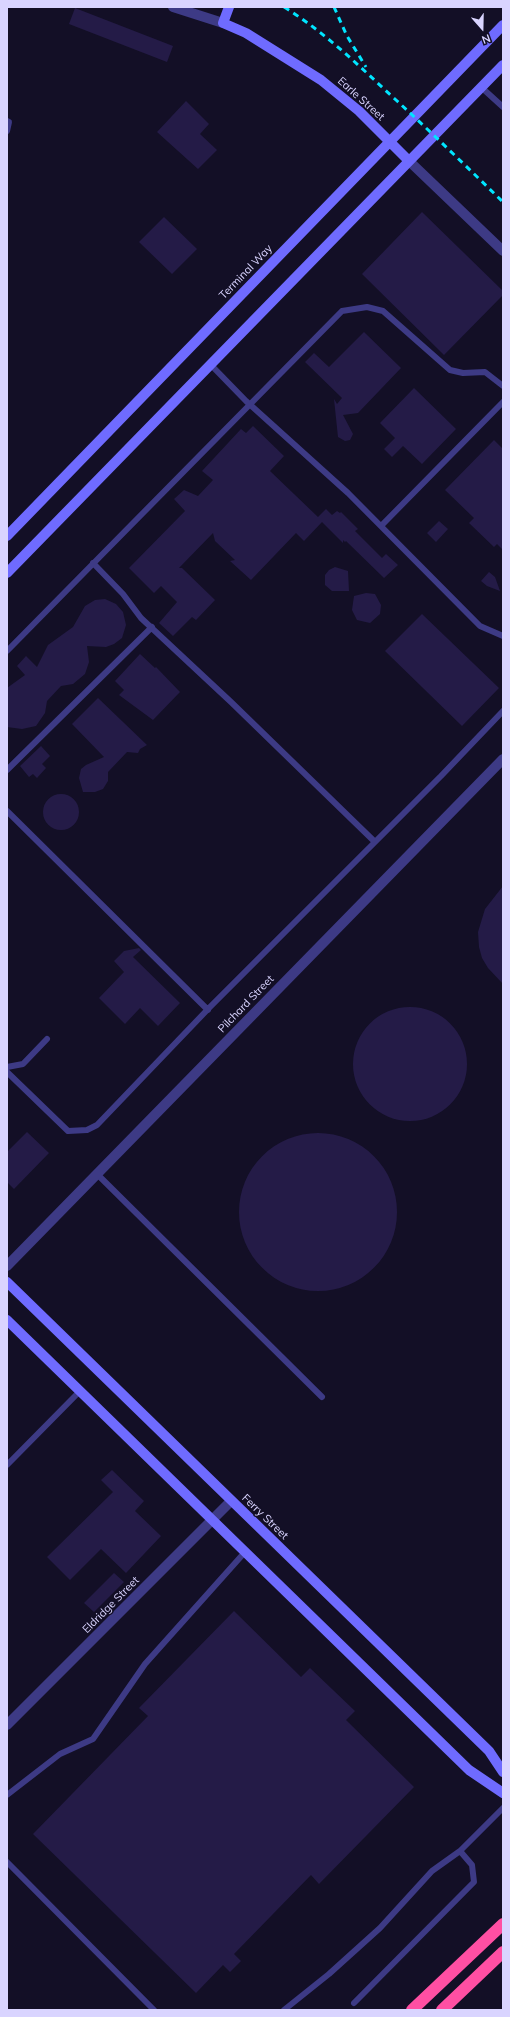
<!DOCTYPE html>
<style>
body{margin:0}
#map{position:relative;width:510px;height:2017px;overflow:hidden;background:#130f26;font-family:Mulish,sans-serif}
canvas{display:block}
.frame{position:absolute;inset:0;border:8px solid #d9d4ff;pointer-events:none}
.north{position:absolute;left:462px;top:8px;width:40px;height:40px;-webkit-text-stroke:3px #130f26;paint-order:stroke;rotate:160deg;font-size:11px;font-weight:700;line-height:16px;text-align:center;color:#d9d4ff}
.north::after{content:'';display:block;margin:auto;width:14px;height:18px;background:#d9d4ff;clip-path:polygon(50% 0,100% 100%,50% 72%,0 100%)}
</style>
<div id="map">
<canvas width="510" height="2017"></canvas>
<div class="frame"></div>
<div class="north">N</div>
</div>
<script>
const c = document.querySelector('canvas').getContext('2d');
c.lineJoin = 'round';
function fill(path, color) {
  c.fillStyle = color;
  c.fill(path, 'evenodd');
}
function stroke(path, color, width, dash) {
  c.strokeStyle = color;
  c.lineWidth = width;
  c.lineCap = dash ? 'butt' : 'round';
  c.setLineDash(dash || []);
  c.stroke(path);
}
function drawText(font, color, halo, rows, align = 'center') {
  c.font = font + ' Mulish,sans-serif';
  c.lineWidth = 3;
  c.setLineDash([]);
  c.textBaseline = 'middle';
  c.strokeStyle = halo;
  c.fillStyle = color;
  for (const [text, x, y, turn = 0] of rows) {
    c.save();
    c.translate(x, y);
    c.rotate((+turn || 0) * Math.PI / 180);
    c.textAlign = isNaN(turn) ? turn : align;
    if (halo) c.strokeText(text, 0, 0);
    c.fillText(text, 0, 0);
    c.restore();
  }
}
fill(new Path2D(`
 M 75,8 L 173,46 L 167,62 L 69,24 Z
 M 186,101 L 209,124 L 200,134 L 217,150 L 198,169 L 157,132 Z
 M 422,212 L 503,291 L 503,295 L 444,355 L 362,274 Z
 M 164,217 L 197,249 L 172,274 L 139,242 Z
 M 364,332 L 401,368 L 358,413 L 343,415 L 353,434 L 350,440 L 345,441 L 338,437 L 334,399 L 337,404 L 342,398 L 305,362 L 314,353 L 329,367 Z
 M 414,388 L 456,429 L 422,464 L 403,446 L 392,457 L 384,449 L 395,438 L 380,423 Z
 M 253,426 L 284,456 L 270,471 L 318,517 L 326,509 L 332,515 L 337,511 L 340,513 L 341,512 L 358,529 L 355,531 L 382,558 L 386,554 L 398,565 L 384,578 L 346,541 L 345,542 L 343,540 L 343,543 L 322,522 L 304,541 L 296,533 L 251,580 L 230,561 L 235,560 L 215,541 L 213,533 L 179,568 L 182,568 L 215,600 L 196,620 L 192,617 L 173,636 L 159,623 L 177,602 L 161,586 L 154,593 L 129,568 L 185,511 L 174,499 L 184,490 L 198,496 L 213,480 L 202,471 L 241,429 L 246,433 Z
 M 494,440 L 503,449 L 503,550 L 497,544 L 494,547 L 469,523 L 474,518 L 445,490 Z
 M 439,521 L 448,529 L 436,542 L 427,533 Z
 M 335,567 L 348,571 L 349,591 L 332,591 L 325,585 L 325,575 L 329,570 Z
 M 489,572 L 495,577 L 500,591 L 487,586 L 481,581 Z
 M 366,593 L 375,594 L 381,605 L 380,614 L 370,623 L 357,620 L 352,610 L 354,596 Z
 M 105,599 L 116,604 L 123,612 L 126,625 L 122,638 L 114,644 L 106,647 L 87,646 L 89,662 L 85,674 L 73,684 L 61,686 L 47,701 L 45,713 L 36,726 L 22,729 L 7,727 L 7,688 L 25,675 L 17,666 L 26,656 L 37,667 L 48,645 L 73,627 L 85,606 L 95,600 Z
 M 422,614 L 499,688 L 462,726 L 385,651 Z
 M 140,654 L 155,668 L 156,667 L 180,692 L 153,720 L 119,695 L 124,690 L 115,681 Z
 M 98,698 L 147,745 L 140,749 L 138,753 L 127,752 L 108,772 L 108,781 L 103,789 L 95,792 L 83,792 L 79,778 L 81,769 L 86,765 L 104,757 L 72,724 Z
 M 41,746 L 50,756 L 42,764 L 46,768 L 37,778 L 33,774 L 29,777 L 20,766 Z
 M43 812a18 18 0 1 1 36 0a18 18 0 1 1-36 0Z
 M 503,886 L 503,984 L 488,968 L 482,958 L 479,947 L 478,932 L 485,909 Z
 M 139,948 L 141,950 L 133,957 L 180,1003 L 158,1026 L 140,1008 L 125,1024 L 99,998 L 124,972 L 114,961 L 124,951 Z
 M353 1064a57 57 0 1 1 114 0a57 57 0 1 1-114 0Z
 M 27,1132 L 49,1153 L 14,1189 L 7,1182 L 7,1152 Z
 M239 1212a79 79 0 1 1 158 0a79 79 0 1 1-158 0Z
 M 112,1470 L 144,1501 L 135,1511 L 161,1536 L 126,1573 L 101,1549 L 70,1580 L 47,1557 L 113,1492 L 101,1480 Z
 M 114,1573 L 124,1582 L 94,1612 L 84,1603 Z
 M 234,1611 L 301,1677 L 310,1668 L 355,1711 L 346,1720 L 414,1787 L 319,1884 L 311,1875 L 234,1954 L 241,1961 L 230,1972 L 223,1965 L 196,1993 L 33,1834 L 148,1716 L 139,1708 Z`), '#241b47');
stroke(new Path2D(`
 M 481,87 L 503,107
 M 7,121 L 9,122 L 7,131
 M 210,364 L 246,401 L 348,493 L 480,626 L 503,636
 M 381,526 L 503,402
 M 93,563 L 123,594 L 141,618 L 231,702 L 375,842
 M 7,651 L 342,311 L 367,307 L 383,311 L 450,370 L 463,373 L 485,372 L 503,386
 M 7,770 L 152,627
 M 7,811 L 208,1010
 M 7,1067 L 23,1064 L 47,1039
 M 7,1072 L 68,1131 L 87,1130 L 97,1125 L 210,1007 L 441,776 L 503,711
 M 97,1174 L 322,1397
 M 7,1465 L 80,1391
 M 7,1795 L 60,1754 L 93,1739 L 145,1664 L 245,1552
 M 7,1862 L 154,2010
 M 354,2003 L 474,1882 L 472,1865 L 460,1851 L 503,1808
 M 284,2010 L 329,1974 L 380,1928 L 432,1871 L 460,1851`), '#3d3a85', 6);
stroke(new Path2D(`
 M 173,7 L 223,23
 M 408,160 L 503,251
 M 7,1266 L 503,759
 M 7,1725 L 231,1501`), '#3d3a85', 10);
stroke(new Path2D(`
 M 229,7 L 223,23 L 246,33 L 321,80 L 359,111 L 408,160
 M 7,536 L 503,25
 M 7,573 L 503,65
 M 7,1282 L 489,1751 L 503,1772
 M 7,1320 L 469,1770 L 503,1793`), '#6f6bff', 10);
stroke(new Path2D(`
 M 412,2010 L 503,1924
 M 442,2010 L 503,1952`), '#ff4fa3', 12);
stroke(new Path2D(`
 M 284,7 C 326,33 359,66 396,100 C 432,133 468,168 503,202
 M 334,7 L 347,36 L 366,67`), '#00e5ff', 3, [6, 5]);
drawText('11px', '#d9d4ff', '#130f26', [
 ["Earle Street",361,99,42],
 ["Terminal Way",246,272,-46],
 ["Pilchard Street",246,1004,-46],
 ["Ferry Street",265,1517,44],
 ["Eldridge Street",111,1605,-45]
]);
</script>
